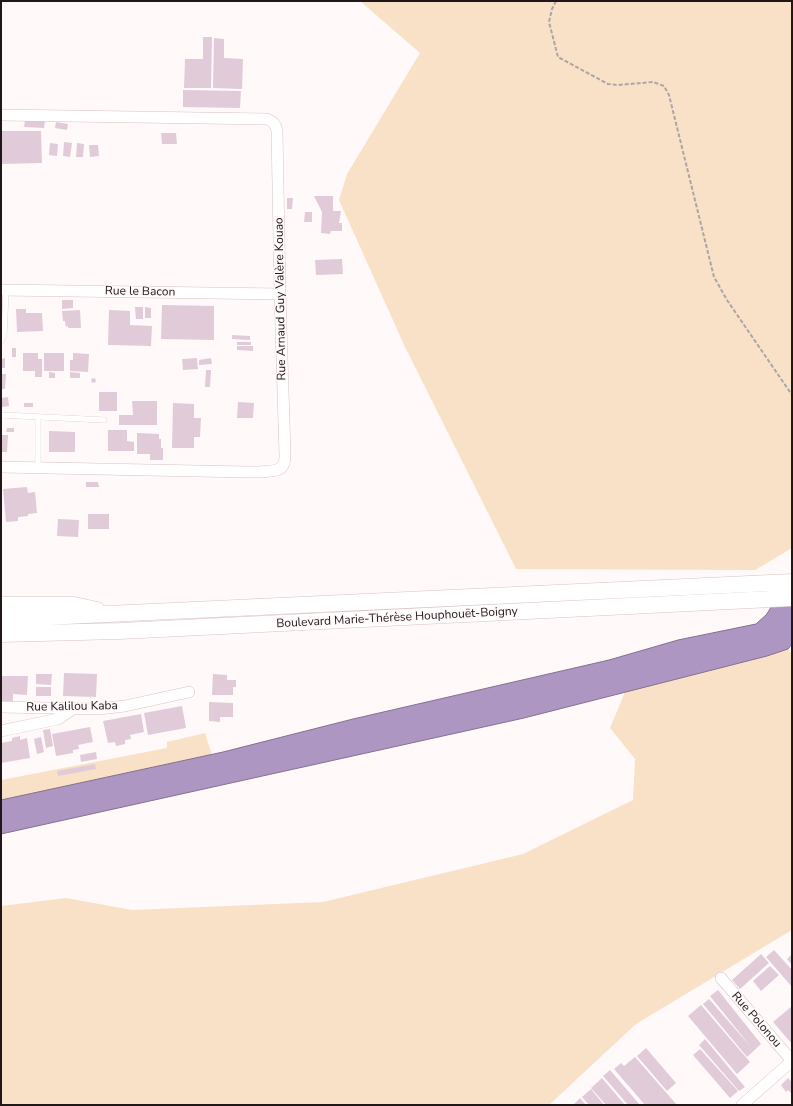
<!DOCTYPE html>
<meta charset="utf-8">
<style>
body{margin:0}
#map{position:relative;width:793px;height:1106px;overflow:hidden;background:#fff9fa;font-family:"Nunito Sans",sans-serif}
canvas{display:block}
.frame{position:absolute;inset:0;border:2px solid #211719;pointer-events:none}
</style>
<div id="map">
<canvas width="793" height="1106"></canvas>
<div class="frame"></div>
</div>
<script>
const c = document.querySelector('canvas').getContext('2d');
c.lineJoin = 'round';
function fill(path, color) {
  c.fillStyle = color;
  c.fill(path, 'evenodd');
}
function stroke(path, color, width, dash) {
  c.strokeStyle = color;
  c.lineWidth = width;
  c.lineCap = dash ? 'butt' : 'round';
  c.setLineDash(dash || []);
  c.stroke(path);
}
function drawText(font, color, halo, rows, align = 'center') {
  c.font = font + ' "Nunito Sans",sans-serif';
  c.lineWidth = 3;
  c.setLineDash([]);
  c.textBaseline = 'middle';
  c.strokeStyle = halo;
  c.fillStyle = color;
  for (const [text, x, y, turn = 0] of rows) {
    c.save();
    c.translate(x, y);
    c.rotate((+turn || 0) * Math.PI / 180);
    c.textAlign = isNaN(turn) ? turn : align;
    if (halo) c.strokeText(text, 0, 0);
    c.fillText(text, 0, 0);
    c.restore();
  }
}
fill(new Path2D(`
 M 360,1 L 792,1 L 792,548 L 755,570 L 516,569 L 405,347 L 339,200 L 347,174 L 420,53 Z
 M 788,649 L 792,655 L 792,930 L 636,1024 L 549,1105 L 1,1105 L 1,906 L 66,898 L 132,910 L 323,902 L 523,854 L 633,800 L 635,759 L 610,728 L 625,692 L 767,656 Z
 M 205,733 L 217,770 L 1,816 L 1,780 L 167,748 L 167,742 Z`), '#f9e1c7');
const water = new Path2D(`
 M 792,575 L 792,644 L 788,649 L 767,656 L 524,718 L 1,834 L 1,800 L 223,752 L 353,719 L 609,660 L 678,640 L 756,624 L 766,615 Z`);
fill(water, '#ae96c2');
stroke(water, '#84708f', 1);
fill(new Path2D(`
 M 203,37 L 212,37 L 211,88 L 184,88 L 185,59 L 203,59 Z
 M 214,38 L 224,39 L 224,58 L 243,59 L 242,89 L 213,88 Z
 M 183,90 L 241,91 L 240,108 L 183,107 Z
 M 25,120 L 45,121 L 44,128 L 24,127 Z
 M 56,122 L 68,124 L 67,130 L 55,128 Z
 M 1,131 L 41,131 L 42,163 L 1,164 Z
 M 161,133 L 176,133 L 177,144 L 162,144 Z
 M 64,142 L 72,143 L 70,157 L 63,156 Z
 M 50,143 L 58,144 L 57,156 L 49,155 Z
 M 77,143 L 84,144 L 83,157 L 76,157 Z
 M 89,145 L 98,145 L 99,156 L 90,157 Z
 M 314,196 L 333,196 L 333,211 L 341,211 L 339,223 L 342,223 L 342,231 L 331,231 L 330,234 L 321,233 L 322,212 Z
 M 287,198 L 293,198 L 292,209 L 287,209 Z
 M 305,212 L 312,212 L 312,222 L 304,222 Z
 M 342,259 L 343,274 L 316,275 L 315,260 Z
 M 62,300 L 73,300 L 73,308 L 62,309 Z
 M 162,305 L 214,306 L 214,340 L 161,339 Z
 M 135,307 L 143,307 L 143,319 L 136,319 Z
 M 145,307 L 151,308 L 151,318 L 145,318 Z
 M 16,309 L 26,309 L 26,313 L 42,313 L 43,331 L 17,332 Z
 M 80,310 L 81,328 L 68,328 L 68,326 L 66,327 L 65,321 L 63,321 L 62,311 Z
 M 109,310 L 130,311 L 130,325 L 152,326 L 151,346 L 108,345 Z
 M 232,335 L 250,336 L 250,340 L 232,339 Z
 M 237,342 L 251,342 L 251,345 L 237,345 Z
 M 237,346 L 253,346 L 253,351 L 237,350 Z
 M 12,348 L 16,348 L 16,357 L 12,357 Z
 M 23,353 L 38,353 L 38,359 L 42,359 L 42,377 L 35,377 L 35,371 L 23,371 Z
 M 44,353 L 64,353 L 64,371 L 44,371 Z
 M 73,353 L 89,354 L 88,372 L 70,371 L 70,360 L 73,360 Z
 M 5,358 L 5,368 L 1,368 L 1,359 Z
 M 197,358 L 198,369 L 183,370 L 182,359 Z
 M 211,358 L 212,364 L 199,365 L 199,360 Z
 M 206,370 L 211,370 L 210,387 L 205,387 Z
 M 49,372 L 55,373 L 55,378 L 49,378 Z
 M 70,372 L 80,373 L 80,378 L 70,378 Z
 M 2,374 L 6,374 L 5,389 L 2,389 Z
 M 95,378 L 96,382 L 92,383 L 91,379 Z
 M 99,392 L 117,392 L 117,411 L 99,411 Z
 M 8,397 L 9,406 L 2,407 L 1,398 Z
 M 132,401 L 157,401 L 157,425 L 119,425 L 119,415 L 133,415 Z
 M 238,402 L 254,403 L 253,418 L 237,418 Z
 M 24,403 L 33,403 L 33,407 L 24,407 Z
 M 173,403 L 194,404 L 194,418 L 201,418 L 200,437 L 194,437 L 194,448 L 172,448 Z
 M 7,428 L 14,428 L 14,432 L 6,432 Z
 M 108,430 L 127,430 L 127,441 L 134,442 L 134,451 L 108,451 Z
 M 49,431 L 75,432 L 75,452 L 49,452 Z
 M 137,433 L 159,434 L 159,439 L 161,439 L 161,448 L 163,448 L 163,460 L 150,460 L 150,454 L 137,454 Z
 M 1,435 L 8,435 L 7,452 L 1,452 Z
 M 86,482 L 98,482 L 99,487 L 86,487 Z
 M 27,487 L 28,493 L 35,492 L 37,513 L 28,514 L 28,516 L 18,517 L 18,521 L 6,522 L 3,489 Z
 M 88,514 L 109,514 L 109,529 L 88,529 Z
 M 58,519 L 79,520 L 78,537 L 57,536 Z
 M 64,673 L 97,674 L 96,697 L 63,696 Z
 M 36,674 L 52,674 L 51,685 L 36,684 Z
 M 213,674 L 227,675 L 227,680 L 236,680 L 236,687 L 233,687 L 233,695 L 212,695 Z
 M 1,676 L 28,676 L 27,695 L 13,694 L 13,703 L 1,703 Z
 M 36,687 L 51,687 L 51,696 L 36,696 Z
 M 209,702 L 233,703 L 233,717 L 220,717 L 220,722 L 209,721 Z
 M 182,706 L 186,728 L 148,735 L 144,713 Z
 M 141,714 L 144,732 L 130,735 L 131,739 L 125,740 L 125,744 L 116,746 L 115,742 L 108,743 L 103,721 Z
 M 90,727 L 93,742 L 78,745 L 79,749 L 73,750 L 73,753 L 56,756 L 52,734 Z
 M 50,729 L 53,746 L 46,748 L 43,730 Z
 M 20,736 L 20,740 L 27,738 L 30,758 L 1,763 L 1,743 L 12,741 L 12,738 Z
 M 41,737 L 44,752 L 37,754 L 34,739 Z
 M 96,752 L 97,759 L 81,762 L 80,755 Z
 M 95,764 L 96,769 L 58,776 L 57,771 Z
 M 774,950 L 792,970 L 792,987 L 766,957 Z
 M 761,954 L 769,963 L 740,989 L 732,980 Z
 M 792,954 L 792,965 L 787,959 Z
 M 770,966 L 779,975 L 761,991 L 753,981 Z
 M 718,990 L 761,1044 L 747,1057 L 703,1004 L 709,999 L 751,1047 L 710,996 Z
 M 701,1005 L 750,1062 L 737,1074 L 688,1016 Z
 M 792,1006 L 792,1044 L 773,1022 Z
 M 705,1039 L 745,1087 L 739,1091 L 699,1045 Z
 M 646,1048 L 676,1083 L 667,1091 L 637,1056 Z
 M 700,1049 L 738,1091 L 730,1098 L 693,1055 Z
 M 635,1057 L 677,1105 L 645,1105 L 614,1069 L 621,1063 L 624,1066 Z
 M 610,1070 L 640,1105 L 628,1105 L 603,1076 Z
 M 602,1078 L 625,1105 L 606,1105 L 591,1088 Z
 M 788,1078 L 792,1082 L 792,1094 L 788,1090 L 786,1092 L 781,1085 Z
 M 591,1089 L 604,1105 L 589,1105 L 582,1097 Z
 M 580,1098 L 586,1105 L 573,1105 Z`), '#e1cbd9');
const service = new Path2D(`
 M 1,341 L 4,335 L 6,290
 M 1,415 L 104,420
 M 38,468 L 38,417`);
const minor = new Path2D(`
 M 1,115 L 267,119 C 274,122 276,125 277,131 L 280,294 L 285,455 C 285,459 285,464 282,467 C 276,473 254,472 246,472 L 1,467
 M 1,290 L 280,294
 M 1,707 L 99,709 L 125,706 L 189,692
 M 1,731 L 58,719 L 73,709
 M 721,978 L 792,1061
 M 742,1105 L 792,1061`);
const secondary = new Path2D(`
 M 1,605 L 74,605 L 97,610
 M 1,619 L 792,582
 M 1,634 L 120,631 L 792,598`);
stroke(service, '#dcc1c4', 6);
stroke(minor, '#dcc1c4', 12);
stroke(secondary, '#dcc1c4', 17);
stroke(new Path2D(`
 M 556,1 L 552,9 L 549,22 L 558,57 L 608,84 L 618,85 L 653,82 L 664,86 L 669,95 L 714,277 L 727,300 L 792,395`), '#aca5a6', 2, [4, 2]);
stroke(service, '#fff', 5.5);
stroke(minor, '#fff', 11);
stroke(secondary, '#fff', 16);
drawText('12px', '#211719', '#fff9fa', [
 ["Rue le Bacon",140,292,1],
 ["Rue Arnaud Guy Valère Kouao",281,299,-91],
 ["Boulevard Marie-Thérèse Houphouët-Boigny",397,618,-3],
 ["Rue Kalilou Kaba",72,707,-1],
 ["Rue Polonou",756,1020,49]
]);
</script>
